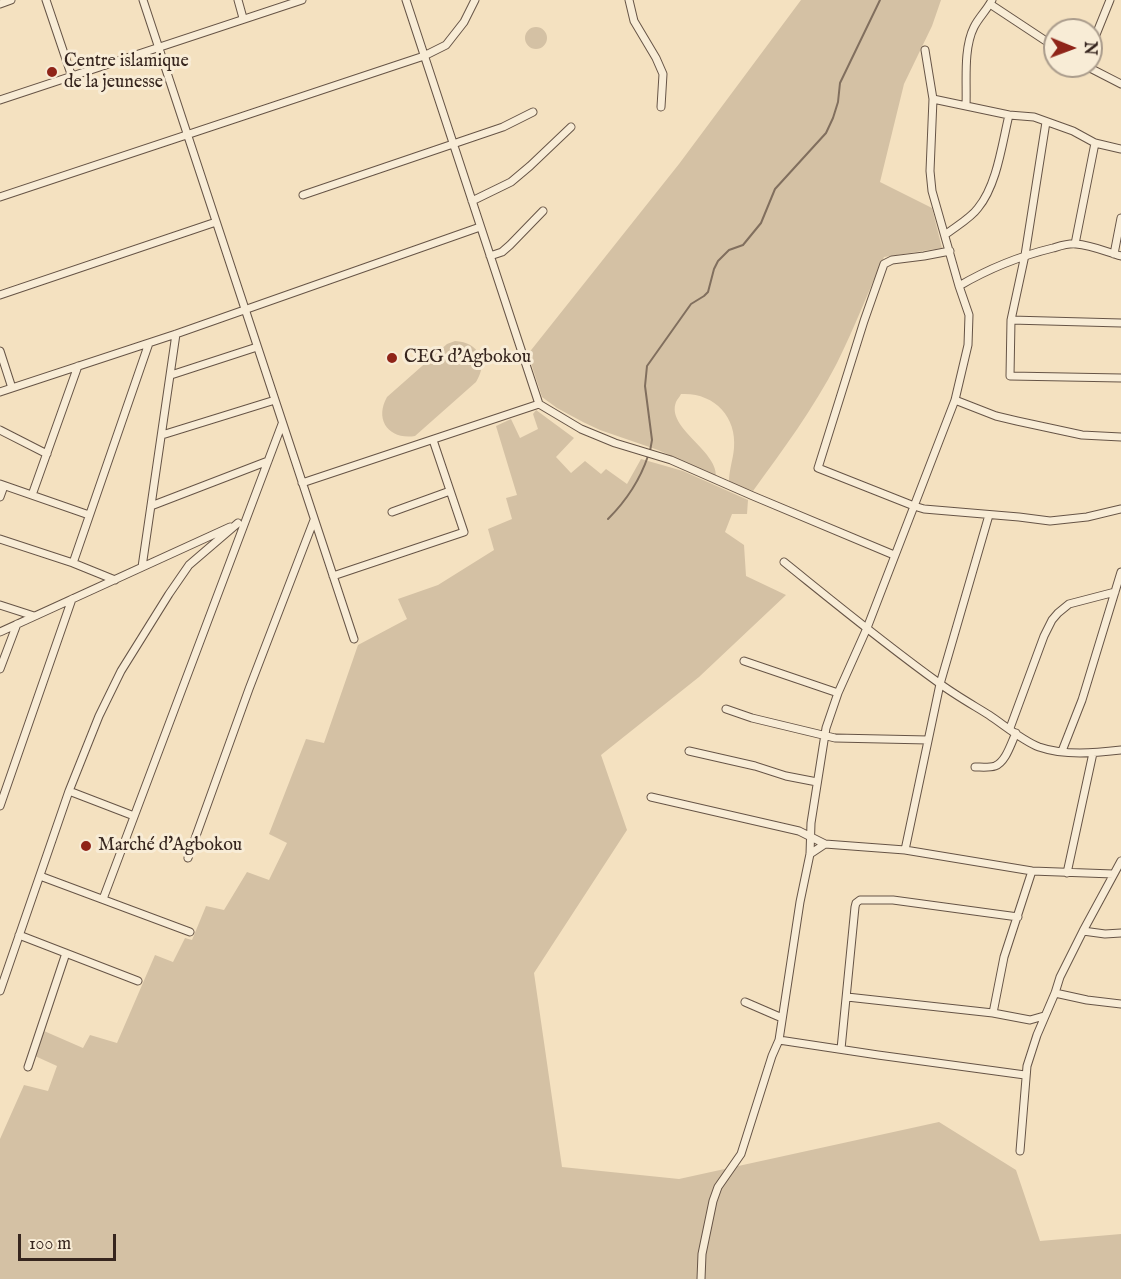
<!DOCTYPE html>
<meta charset="utf-8">
<style>
body{margin:0}
#map{position:relative;width:1121px;height:1279px;overflow:hidden;background:#f4e1c0;font-family:"IM FELL English",serif}
canvas{display:block}
.north{position:absolute;left:1043px;top:18px;width:60px;height:60px;box-sizing:border-box;background:#f8ecd6;border:2px solid #aa9c8c;border-radius:50%;rotate:91deg;font-size:16px;font-weight:700;line-height:24px;text-align:center;color:#36251e}
.north::after{content:'';display:block;margin:auto;width:21px;height:27px;background:#8f2418;clip-path:polygon(50% 0,100% 100%,50% 72%,0 100%)}
.scale{position:absolute;left:18px;top:1234px;width:98px;height:27px;box-sizing:border-box;border:3px solid #36251e;border-top:0;padding-left:8px;font-size:18px;line-height:21px;white-space:nowrap;color:#36251e;-webkit-text-stroke:4px #f8ecd6;paint-order:stroke}
</style>
<div id="map">
<canvas width="1121" height="1279"></canvas>
<div class="north">N</div>
<div class="scale">100 m</div>
</div>
<script>
const c = document.querySelector('canvas').getContext('2d');
c.lineJoin = 'round';
function fill(path, color) {
  c.fillStyle = color;
  c.fill(path, 'evenodd');
}
function stroke(path, color, width, dash) {
  c.strokeStyle = color;
  c.lineWidth = width;
  c.lineCap = dash ? 'butt' : 'round';
  c.setLineDash(dash || []);
  c.stroke(path);
}
function drawText(font, color, halo, rows, align = 'center') {
  c.font = font + ' "IM FELL English",serif';
  c.lineWidth = 6;
  c.setLineDash([]);
  c.textBaseline = 'middle';
  c.strokeStyle = halo;
  c.fillStyle = color;
  for (const [text, x, y, turn = 0] of rows) {
    c.save();
    c.translate(x, y);
    c.rotate((+turn || 0) * Math.PI / 180);
    c.textAlign = isNaN(turn) ? turn : align;
    if (halo) c.strokeText(text, 0, 0);
    c.fillText(text, 0, 0);
    c.restore();
  }
}
fill(new Path2D(`
 M 801,0 L 941,0 L 932,26 L 904,84 L 880,182 L 932,208 L 942,248 L 884,257 C 868,292 854,329 837,363 C 814,408 782,451 753,491 L 729,482 C 729,470 733,460 734,448 C 737,416 713,392 681,394 C 680,397 677,399 676,402 C 666,428 717,450 716,476 L 658,450 L 600,430 L 583,422 L 557,408 L 542,397 L 528,354 L 679,164 Z
 M525 38a11 11 0 1 1 22 0a11 11 0 1 1-22 0Z
 M 455,341 C 479,342 489,362 476,382 L 415,436 C 389,440 374,420 387,397 L 447,344 Z
 M 536,410 L 574,438 L 556,457 L 571,473 L 585,461 L 601,474 L 606,469 L 627,484 L 641,459 L 683,471 L 748,500 L 747,514 L 732,514 L 725,532 L 744,545 L 746,576 L 786,595 L 699,677 L 601,755 L 627,830 L 534,973 L 562,1167 L 679,1179 L 939,1122 L 1016,1170 L 1040,1241 L 1121,1234 L 1121,1279 L 0,1279 L 0,1139 L 24,1085 L 48,1091 L 57,1066 L 35,1056 L 44,1031 L 83,1048 L 90,1035 L 117,1043 L 155,955 L 173,962 L 185,938 L 192,940 L 206,906 L 224,910 L 247,872 L 269,880 L 287,843 L 269,834 L 306,739 L 324,743 L 358,645 L 407,619 L 398,599 L 438,585 L 494,550 L 488,529 L 512,519 L 506,498 L 517,495 L 496,426 L 511,419 L 520,438 L 538,429 L 533,414 Z`), '#d4c1a4');
stroke(new Path2D(`
 M 650,451 L 652,440 L 645,386 L 647,366 L 686,311 L 691,304 L 704,296 L 708,292 L 714,269 L 718,261 L 729,250 L 743,245 L 761,223 L 775,189 L 826,133 L 833,118 L 838,102 L 840,83 L 880,0
 M 608,519 C 625,502 640,480 648,456`), '#816f5e', 2);
const street = new Path2D(`
 M 46,0 L 72,77
 M 143,0 L 354,639
 M 238,0 L 243,18
 M 406,0 L 539,404 L 581,429 L 615,443 L 671,460 L 753,496 L 894,555
 M 629,0 L 634,21 L 656,58 L 663,74 L 661,107
 M 0,4 L 11,0
 M 990,4 L 1055,47
 M 1091,47 L 1110,0
 M 1086,66 L 1121,84
 M 933,99 L 1009,115 L 1034,117 L 1073,131 L 1095,143 L 1121,149
 M 0,100 L 302,0
 M 966,106 C 967,82 963,49 974,27 C 979,17 987,10 992,0
 M 1046,122 L 1025,255 L 1011,320 L 1010,376 L 1121,378
 M 303,195 L 503,127 L 533,112
 M 0,197 L 424,56 L 446,45 L 464,22 L 475,0
 M 472,201 L 511,182 L 530,166 L 571,127
 M 945,235 C 955,227 971,218 978,208 C 997,185 1002,144 1009,115
 M 1075,244 L 1095,143
 M 950,251 L 924,256 L 892,260 L 884,264 L 864,321 L 818,468 L 914,506 L 924,509 L 1019,517 L 1050,521 L 1087,517 L 1121,509
 M 1114,254 L 1121,218
 M 490,256 L 502,252 L 510,245 L 543,211
 M 959,286 C 988,269 1020,256 1053,248 C 1060,246 1069,243 1076,244 C 1091,245 1107,252 1121,256
 M 0,295 L 216,222
 M 1011,320 L 1121,323
 M 0,351 L 12,388
 M 171,375 L 257,347
 M 0,392 L 176,334 L 480,227
 M 955,400 L 996,416 L 1017,421 L 1082,435 L 1121,437
 M 0,430 L 47,454
 M 162,435 L 275,400
 M 302,483 L 539,404
 M 0,484 L 89,515
 M 32,495 L 78,366
 M 0,497 L 4,486
 M 151,506 L 268,461
 M 392,512 L 450,491
 M 0,539 L 73,563 L 115,580
 M 784,562 C 835,603 886,645 939,683 C 955,695 973,705 989,715 C 1004,725 1023,741 1039,747 C 1065,756 1095,753 1121,750
 M 73,563 L 149,343
 M 142,567 L 176,334
 M 333,576 L 464,532 L 433,440
 M 0,605 L 34,616
 M 0,632 L 230,527
 M 744,661 L 838,693
 M 0,669 L 17,624
 M 726,709 L 752,718 L 835,738 L 928,740
 M 1010,728 L 1044,636 L 1052,620 L 1058,613 L 1069,604 L 1115,592
 M 689,751 L 755,766 L 786,776 L 817,782
 M 1062,751 L 1082,700 L 1121,572
 M 975,767 C 981,767 989,768 995,766 C 1006,762 1011,743 1016,733
 M 69,791 L 134,816
 M 651,797 L 799,831 L 825,844
 M 0,806 L 72,599
 M 905,850 L 940,684 L 989,515
 M 810,854 L 825,844 L 905,850 L 1032,871 L 1113,874
 M 188,858 L 249,689 L 314,520
 M 1067,873 L 1093,753
 M 40,876 L 190,932
 M 103,899 L 282,424
 M 1083,931 L 1105,934 L 1121,933
 M 19,935 L 138,981
 M 0,991 L 69,791 L 99,716 L 121,671 L 169,594 L 189,565 L 238,523
 M 1055,993 L 1087,1000 L 1121,1004
 M 847,997 L 993,1013 L 1004,957 L 1032,871
 M 745,1002 L 782,1018
 M 993,1013 L 1030,1020 L 1044,1016
 M 779,1040 L 878,1055 L 1025,1075
 M 841,1049 L 855,907 L 856,903 L 860,900 L 893,900 L 1018,917
 M 28,1067 L 66,953
 M 1020,1151 L 1027,1066 L 1037,1035 L 1055,993 L 1060,977 L 1083,931 L 1121,861
 M 701,1279 L 702,1254 L 713,1201 L 718,1187 L 741,1154 L 772,1056 L 779,1040 L 800,902 L 810,854 L 811,823 L 826,728 L 838,693 L 867,628 L 955,400 L 968,345 L 969,315 L 959,286 L 932,191 L 930,171 L 933,99 L 925,50`);
stroke(street, '#665446', 9);
stroke(street, '#f8ecd6', 7);
for (const [x, y, r, color] of [
 [52,72,6,"#8f2418"],
 [392,358,6,"#8f2418"],
 [86,846,6,"#8f2418"]
]) {
  const dot = new Path2D();
  dot.arc(x, y, r, 0, 2 * Math.PI);
  c.fillStyle = color;
  c.fill(dot);
  stroke(dot, '#f8ecd6', 2);
}
drawText('18px', '#36251e', '#f8ecd6', [
 ["Centre islamique",64,62],
 ["de la jeunesse",64,83],
 ["CEG d'Agbokou",404,358],
 ["Marché d'Agbokou",98,846]
], 'left');
</script>
